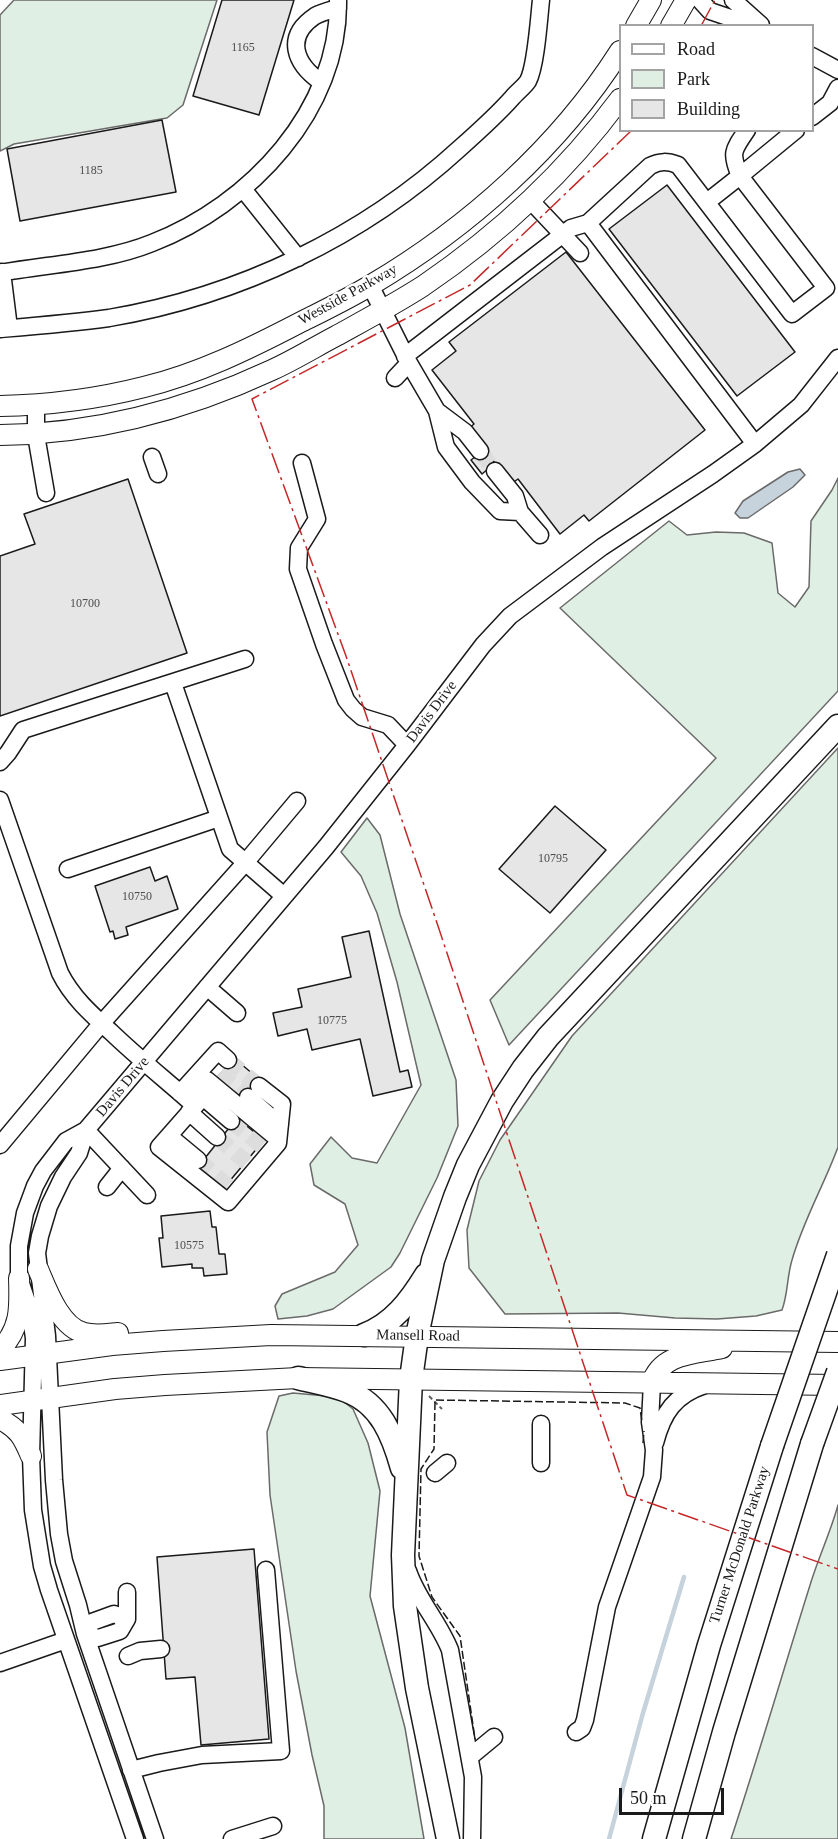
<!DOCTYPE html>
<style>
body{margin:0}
#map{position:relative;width:838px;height:1839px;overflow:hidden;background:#fff;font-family:"Times New Roman",serif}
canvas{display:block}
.legend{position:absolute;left:619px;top:24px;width:195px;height:108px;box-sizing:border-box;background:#fff;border:2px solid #a3a3a3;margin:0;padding:8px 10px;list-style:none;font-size:18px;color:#1a1a1a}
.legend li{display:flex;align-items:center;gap:12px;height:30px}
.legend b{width:30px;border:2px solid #a3a3a3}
.scale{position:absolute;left:619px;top:1788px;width:105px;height:27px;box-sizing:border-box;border:3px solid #1a1a1a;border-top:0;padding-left:8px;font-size:18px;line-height:21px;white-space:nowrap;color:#1a1a1a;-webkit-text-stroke:4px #fff;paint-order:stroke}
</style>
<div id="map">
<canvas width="838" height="1839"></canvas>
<ul class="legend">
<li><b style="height:8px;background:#fff"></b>Road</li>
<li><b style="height:16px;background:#e0efe3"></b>Park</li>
<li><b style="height:16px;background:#e6e6e6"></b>Building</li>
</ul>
<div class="scale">50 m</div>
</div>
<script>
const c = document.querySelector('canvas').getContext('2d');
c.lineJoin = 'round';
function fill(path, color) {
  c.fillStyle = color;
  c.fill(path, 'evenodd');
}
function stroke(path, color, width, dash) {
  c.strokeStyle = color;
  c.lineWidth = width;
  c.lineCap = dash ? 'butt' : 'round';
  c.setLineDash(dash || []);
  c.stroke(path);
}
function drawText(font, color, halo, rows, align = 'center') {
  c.font = font + ' "Times New Roman",serif';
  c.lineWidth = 4.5;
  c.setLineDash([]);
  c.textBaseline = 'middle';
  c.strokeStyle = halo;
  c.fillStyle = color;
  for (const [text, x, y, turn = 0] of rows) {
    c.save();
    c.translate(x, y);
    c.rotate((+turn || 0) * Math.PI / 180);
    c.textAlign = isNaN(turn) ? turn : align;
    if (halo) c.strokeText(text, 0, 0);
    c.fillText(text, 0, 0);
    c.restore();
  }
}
const green = new Path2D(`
 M 14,0 L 217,0 L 183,105 L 167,118 L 14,144 L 0,151 L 0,15 Z
 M 838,478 L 838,691 L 509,1045 L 490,1000 L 716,758 L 560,608 L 669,521 L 687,535 L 716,532 L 744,533 L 772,543 L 778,593 L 795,607 L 809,587 L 811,521 L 832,490 Z
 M 838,748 L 838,1147 C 824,1185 803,1221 792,1260 C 787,1276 788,1294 782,1310 L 756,1316 L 717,1319 L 675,1318 L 618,1313 L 505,1314 L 469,1268 L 467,1230 L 479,1181 L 500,1140 L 572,1036 Z
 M 367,818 L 380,835 L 400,914 L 456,1080 L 458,1126 L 437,1178 L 400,1253 L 391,1267 L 333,1309 L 307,1316 L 278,1319 L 275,1306 L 282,1294 L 335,1272 L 358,1245 L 345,1204 L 314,1185 L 310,1164 L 331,1137 L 352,1158 L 377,1163 L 421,1085 L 397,982 L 377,913 L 361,876 L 341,852 Z
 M 293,1393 L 338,1397 L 353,1409 L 368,1443 L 380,1491 L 370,1596 L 405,1728 L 424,1839 L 324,1839 L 324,1806 L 312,1755 L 296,1671 L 270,1495 L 267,1432 L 279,1396 Z
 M 838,1505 L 838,1839 L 731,1839 C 759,1754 784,1668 811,1582 C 819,1556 831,1531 838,1505 Z`);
fill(green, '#e0efe3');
stroke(green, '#6a6a6a', 1.5);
const water = new Path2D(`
 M 800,469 L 805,475 L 793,487 L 748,518 L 740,518 L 735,513 L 743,501 L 788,472 Z`);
fill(water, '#c6d2dc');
stroke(water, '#6a6a6a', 1.5);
stroke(new Path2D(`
 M 609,1839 L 643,1713 L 684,1577`), '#c6d2dc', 4.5);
const building = new Path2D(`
 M 222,0 L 294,0 L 259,115 L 193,96 Z
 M 162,120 L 176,192 L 20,221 L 7,149 Z
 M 667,185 L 795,352 L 737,396 L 609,229 Z
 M 566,252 L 705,430 L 589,521 L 584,515 L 560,534 L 518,479 L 511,484 L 468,429 L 474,424 L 432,370 L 456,351 L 449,342 Z
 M 484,450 L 495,463 L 482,474 L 471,460 Z
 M 128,479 L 187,653 L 0,716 L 0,556 L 35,544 L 24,514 Z
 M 555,806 L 606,850 L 550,913 L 499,869 Z
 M 150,867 L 155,881 L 167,876 L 178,909 L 126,927 L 128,935 L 115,939 L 113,931 L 110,932 L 95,886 Z
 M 369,931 L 400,1072 L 408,1070 L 412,1087 L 373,1096 L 360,1039 L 312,1050 L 307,1029 L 278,1036 L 273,1013 L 302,1007 L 298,989 L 351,977 L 342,937 Z
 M 234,1058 L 260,1080 L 241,1102 L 215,1080 Z
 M 237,1118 L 264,1140 L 223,1189 L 197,1168 Z
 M 210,1211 L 212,1227 L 216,1227 L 219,1254 L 225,1254 L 227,1274 L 204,1276 L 203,1268 L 192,1268 L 192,1264 L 162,1267 L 159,1238 L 163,1238 L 161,1216 Z
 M 254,1549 L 269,1739 L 201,1745 L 195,1677 L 166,1679 L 157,1557 Z`);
fill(building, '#e6e6e6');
stroke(building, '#1a1a1a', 1.5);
stroke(new Path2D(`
 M 480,451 L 495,471
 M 228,1060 L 259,1086
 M 219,1074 L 248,1097
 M 231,1121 L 262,1146
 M 217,1137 L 247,1163
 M 198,1160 L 228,1186`), '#ddd', 16, [16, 8]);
const minor = new Path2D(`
 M 700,0 L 710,11 L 754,26
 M 733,0 L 761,25
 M 812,56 L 838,70
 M 321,82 C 295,64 284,37 315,16 C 322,12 331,10 338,8
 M 812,117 L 830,103 L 838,88
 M 243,189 L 298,258
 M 530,200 L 580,253
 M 707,202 L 740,176 C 730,153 733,150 747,130
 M 588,223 L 650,166 C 660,161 667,161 678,165 L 792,314 L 826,288 L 740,176 L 796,130
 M 2,272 L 9,328
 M 0,273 C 50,264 105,262 152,243 C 250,205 340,110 338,0
 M 370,285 L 409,363 L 437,411 L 446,447 L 472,482 L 500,511 L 520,512 L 540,535
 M 0,329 C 36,326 73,323 109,318 C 239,296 363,237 460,148 C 478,132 496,116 512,98 C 517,92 524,87 528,81 C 536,66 539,18 541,0
 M 405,356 L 571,228 L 588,223 L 755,444
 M 395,378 L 409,363
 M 36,405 L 36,435 L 46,493
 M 437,411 L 465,432 L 480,451
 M 152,457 L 158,474
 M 302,463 L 317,519 L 299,548 L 298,569 L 324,644 L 346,700 L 353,709 L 362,717 L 388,725 L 407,745
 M 495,471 L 515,496 L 520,512
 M 173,683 L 230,849 L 284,896
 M 0,762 L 8,753 L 23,730 L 245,659
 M 0,800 L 60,973 C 72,997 91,1014 111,1032 C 138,1058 167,1081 195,1106
 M 68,869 L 219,818
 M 207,987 L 237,1013
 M 180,1093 L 218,1051 L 228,1060
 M 248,1097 L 280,1125
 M 190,1100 L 207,1080 L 278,1139
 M 189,1112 L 217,1137
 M 231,1121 L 203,1097 L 159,1147 L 228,1202 L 278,1143 L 282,1104 L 259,1086
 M 86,1130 L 66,1141 L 43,1171 L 35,1186 L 25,1213 L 19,1246 L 19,1278 L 30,1310 L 34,1338 L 31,1456 L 33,1510 L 42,1566 L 49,1590 L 135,1839
 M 86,1130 L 147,1195
 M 169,1136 L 198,1160
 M 0,1145 L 101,1024 L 245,863 L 297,801
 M 107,1187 L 122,1168
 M 655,1443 C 663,1412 675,1395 705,1385
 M 541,1463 L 541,1424
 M 435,1473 L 447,1463
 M 408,1571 C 417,1599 439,1622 450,1650 L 473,1777 L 472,1839
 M 127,1592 L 127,1619 L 120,1631 L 98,1638 L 85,1634 L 92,1622 L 114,1614 L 127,1619
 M 128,1656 L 140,1651 L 161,1649
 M 0,1663 L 66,1640
 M 576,1732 L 582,1728 L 585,1720 L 607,1607 L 652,1477 L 654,1450 L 650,1422 L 652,1383
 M 471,1756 L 494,1737
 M 131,1770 L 159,1763 L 202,1755 L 281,1751 L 266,1570
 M 155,1839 L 85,1634 L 78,1605 L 64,1561 L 59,1534 L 54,1480 L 47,1336 L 37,1253 L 40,1236 L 49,1206 L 63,1177 L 79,1153 L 86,1130 L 326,847 L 407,745 L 483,645 L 510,616 L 602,547 L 713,474 L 755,444 L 801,405 L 838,358
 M 232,1839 L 273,1826`);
const major = new Path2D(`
 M 636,26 L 651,0
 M 671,26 L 686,0
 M 0,406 C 49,405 97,399 144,387 C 198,374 249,349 299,323 C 323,311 348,299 371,285 C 469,227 559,147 620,51
 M 0,435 C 95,434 186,410 272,370 C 294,360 315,347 336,336 C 365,320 395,304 423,286 C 498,235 566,172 620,99
 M 38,1269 C 47,1290 60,1327 84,1333 C 95,1336 107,1334 118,1333
 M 0,1350 C 21,1328 20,1308 19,1278
 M 0,1360 L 112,1345 L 163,1341 L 271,1335 L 838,1342
 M 652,1383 C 661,1353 695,1354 722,1348
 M 0,1405 L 115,1389 L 165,1385 L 298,1378 L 838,1385
 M 0,1419 C 19,1429 23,1437 31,1456`);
const highway = new Path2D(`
 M 364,1335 C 393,1324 410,1301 426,1275
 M 298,1378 C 314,1382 332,1385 347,1391 C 381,1404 393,1436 402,1468
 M 448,1839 L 417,1688 L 405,1606 L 403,1555 L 411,1379 L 417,1336 L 433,1260 L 455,1197 L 468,1165 L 502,1101 L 523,1069 L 548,1037 L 838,726
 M 654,1839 L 709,1645 L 772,1446
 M 694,1839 L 724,1732 L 812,1444`);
stroke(minor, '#1a1a1a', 19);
stroke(major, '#1a1a1a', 22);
stroke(highway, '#1a1a1a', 25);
stroke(new Path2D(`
 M 429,1396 L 442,1409`), '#5f5f5f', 2, [4.5, 3]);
stroke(minor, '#fff', 16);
stroke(major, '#fff', 20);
stroke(highway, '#fff', 22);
const highwayBridge = new Path2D(`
 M 812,1444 L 838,1372
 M 772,1446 L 838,1255`);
stroke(highwayBridge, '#1a1a1a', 25, []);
stroke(highwayBridge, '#fff', 22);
stroke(new Path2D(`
 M 436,1400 L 625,1403 L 640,1408 L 642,1422
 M 435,1402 L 434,1449 L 421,1469 L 419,1556 L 432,1597 L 460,1636 L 475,1739
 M 643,1443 L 644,1431`), '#1a1a1a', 1.5, [8, 3]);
stroke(new Path2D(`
 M 701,26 L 715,0
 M 632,130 L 470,285 L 252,399 L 346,656 L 438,926 L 627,1495 L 838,1569`), '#c62828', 1.5, [21, 4.5, 3, 4.5]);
drawText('12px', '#4d4d4d', null, [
 ["1165",243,48],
 ["1185",91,171],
 ["10700",85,604],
 ["10795",553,859],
 ["10750",137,897],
 ["10775",332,1021],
 ["10575",189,1246]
]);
drawText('15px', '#1a1a1a', '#fff', [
 ["Westside Parkway",348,295,-29],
 ["Davis Drive",432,712,-53],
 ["Davis Drive",123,1087,-50],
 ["Mansell Road",418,1336,1],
 ["Turner McDonald Parkway",740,1545,-72]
]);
</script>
